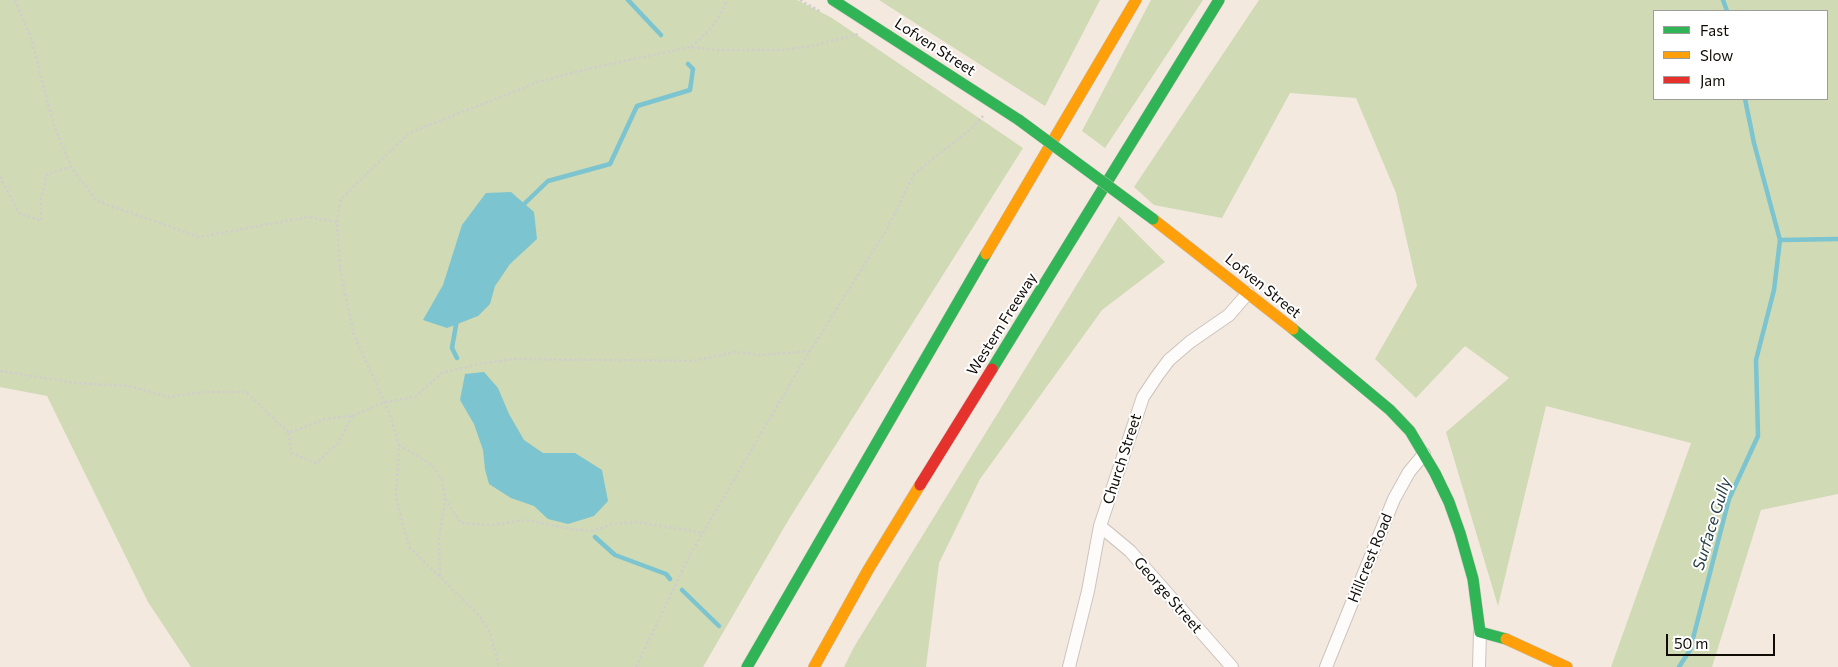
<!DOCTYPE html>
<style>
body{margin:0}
#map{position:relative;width:1838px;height:667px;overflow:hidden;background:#f3e9df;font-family:Commissioner,sans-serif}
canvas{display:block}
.legend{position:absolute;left:1653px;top:10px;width:175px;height:90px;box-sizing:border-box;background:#fff;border:1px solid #9f9d9b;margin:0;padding:6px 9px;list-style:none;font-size:15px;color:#100b05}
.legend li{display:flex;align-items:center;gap:10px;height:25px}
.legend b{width:25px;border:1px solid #9f9d9b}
.scale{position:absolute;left:1666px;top:634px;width:109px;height:22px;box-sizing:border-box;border:2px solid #100b05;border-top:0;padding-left:6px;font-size:15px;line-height:18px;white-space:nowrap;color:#100b05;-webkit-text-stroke:4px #fff;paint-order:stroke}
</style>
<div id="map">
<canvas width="1838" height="667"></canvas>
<ul class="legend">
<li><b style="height:6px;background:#30b455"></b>Fast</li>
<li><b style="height:6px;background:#ff9f0a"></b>Slow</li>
<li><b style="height:6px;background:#e5322d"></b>Jam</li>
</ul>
<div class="scale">50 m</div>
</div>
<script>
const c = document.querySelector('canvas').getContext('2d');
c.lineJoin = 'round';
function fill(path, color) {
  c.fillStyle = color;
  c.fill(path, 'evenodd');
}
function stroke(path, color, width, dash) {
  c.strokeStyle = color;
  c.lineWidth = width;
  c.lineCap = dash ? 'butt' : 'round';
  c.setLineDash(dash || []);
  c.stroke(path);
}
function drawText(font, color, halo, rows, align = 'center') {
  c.font = font + ' Commissioner,sans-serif';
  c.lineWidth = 4;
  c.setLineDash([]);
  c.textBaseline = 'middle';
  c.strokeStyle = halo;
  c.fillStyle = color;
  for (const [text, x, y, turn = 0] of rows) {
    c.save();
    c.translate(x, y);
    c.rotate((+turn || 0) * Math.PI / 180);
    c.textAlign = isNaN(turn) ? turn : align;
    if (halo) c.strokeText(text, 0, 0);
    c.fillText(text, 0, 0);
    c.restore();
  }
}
fill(new Path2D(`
 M 0,0 L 797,0 L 832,18 L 1023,148 L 789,519 L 703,667 L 191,667 L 148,602 L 47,396 L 0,387 Z
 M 879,0 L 1100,0 L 1045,106 Z
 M 1151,0 L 1203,0 L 1105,148 L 1082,131 Z
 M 1259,0 L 1838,0 L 1838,494 L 1761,510 L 1712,667 L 1611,667 L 1691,443 L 1546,406 L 1498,606 L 1446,432 L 1509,378 L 1465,346 L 1416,398 L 1375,359 L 1417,286 L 1396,193 L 1356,98 L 1290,93 L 1222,218 L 1154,205 L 1134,187 ZM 1654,11 L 1827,11 L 1827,99 L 1654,99 Z
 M 1119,216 L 1165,262 L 1102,310 L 980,479 L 939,563 L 926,667 L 844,667 L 854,647 Z`), '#d0dab5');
fill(new Path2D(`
 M 511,192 L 534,212 L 537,239 L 510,264 L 495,286 L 490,304 L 478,316 L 447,328 L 423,320 L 443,285 L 462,225 L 486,193 Z
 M 484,372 L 498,388 L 509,414 L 524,440 L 543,453 L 575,453 L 602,470 L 608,501 L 594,516 L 568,524 L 548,519 L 534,506 L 511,498 L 489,484 L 485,469 L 483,450 L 474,424 L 460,400 L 465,374 Z`), '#7cc4cf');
stroke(new Path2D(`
 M 628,0 L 661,35
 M 1723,0 L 1727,11
 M 1745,99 L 1754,143 L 1780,240 L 1838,239
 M 521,207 L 548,181 L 610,164 L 637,106 L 690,90 L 693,69 L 688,64
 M 457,319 L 452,348 L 457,358
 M 595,537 L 615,555 L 666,574 L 670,579
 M 682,590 L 719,626
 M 1679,667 L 1690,650 L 1729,499 L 1758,436 L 1756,360 L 1774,290 L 1780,240`), '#7cc4cf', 4.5);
const street = new Path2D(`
 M 1100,526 L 1130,551 L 1232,667
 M 1069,667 L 1088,591 L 1100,526 L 1143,397 L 1157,376 L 1169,360 L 1190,342 L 1229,315 L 1248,293
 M 1326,667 L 1394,499 L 1409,472 L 1424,454
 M 1479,667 L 1480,632`);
const fast = new Path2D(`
 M 833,0 L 1019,120
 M 1293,329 L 1390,410 L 1410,431 L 1435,473 L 1449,502 L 1460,533 L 1473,579 L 1480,632 L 1506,639
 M 992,369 L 1219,0
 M 747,667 L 986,254`);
const slow = new Path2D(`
 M 1153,219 L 1293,329
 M 986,254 L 1136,0
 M 1506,639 L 1567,667
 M 814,667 L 868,570 L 920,485`);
const jam = new Path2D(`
 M 920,485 L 992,369`);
stroke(street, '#ccc4bd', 14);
stroke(fast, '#ccc4bd', 12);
stroke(slow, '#ccc4bd', 12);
stroke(jam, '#ccc4bd', 12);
stroke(new Path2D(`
 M 15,0 L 31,38 L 53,123 L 71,167 L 97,201 L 199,237 L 308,217 L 337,222 L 340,269 L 354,335 L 389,412 L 399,445 L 396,497 L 409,547 L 477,613 L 490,632 L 499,667
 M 800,0 L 821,12
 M 691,47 C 708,33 718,21 727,0
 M 0,177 L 19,213 L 41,221 L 41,199 L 47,174 L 71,167
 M 337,222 L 341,199 L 409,133 L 538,82 L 591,68 L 691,47 L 717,50 L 783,50 L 811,46 L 859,34
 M 0,371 L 76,383 L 129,386 L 168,397 L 205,392 L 246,392 L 289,433 L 325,419 L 352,416 L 385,402 L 415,397 L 442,373 L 479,364 L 513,359 L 693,361 L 735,352 L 760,355 L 810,351
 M 289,433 L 291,453 L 316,463 L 339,442 L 352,416
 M 399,445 L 432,465 L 442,480 L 445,499 L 439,538 L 440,576
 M 445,499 L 461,523 L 492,525 L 526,520 L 571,529 L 592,531 L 613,524 L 638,522 L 703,533
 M 636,667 L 690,555 L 797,372 L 887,229 L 914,174 L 972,128 L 983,116`), '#d0cecb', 2.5, [2.5, 2.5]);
stroke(street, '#fdfcfa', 12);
stroke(fast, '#30b455', 11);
stroke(slow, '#ff9f0a', 11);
stroke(jam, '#e5322d', 11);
const fastBridge = new Path2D(`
 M 1019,120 L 1153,219`);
stroke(fastBridge, '#ccc4bd', 12, []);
stroke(fastBridge, '#30b455', 11);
drawText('15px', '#100b05', '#fff', [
 ["Lofven Street",935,47,33],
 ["Lofven Street",1263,286,39],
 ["Western Freeway",1002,324,-58],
 ["Church Street",1122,459,-72],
 ["Hillcrest Road",1370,558,-68],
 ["George Street",1168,595,49]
]);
drawText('italic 16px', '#243c41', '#fff', [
 ["Surface Gully",1712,524,-73]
]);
</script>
